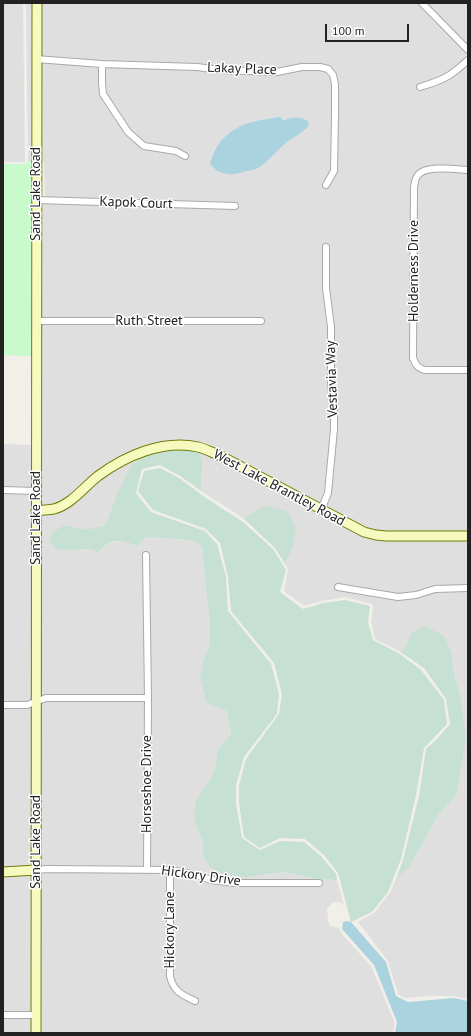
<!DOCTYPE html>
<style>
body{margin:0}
#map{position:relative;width:471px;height:1036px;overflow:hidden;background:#f2efe9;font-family:"PT Sans",sans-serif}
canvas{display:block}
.frame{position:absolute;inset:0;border:4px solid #222;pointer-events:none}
.scale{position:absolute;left:325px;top:24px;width:84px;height:18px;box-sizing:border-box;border:2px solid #222;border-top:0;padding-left:5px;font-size:12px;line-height:14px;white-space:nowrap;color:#222;-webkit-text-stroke:3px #fff;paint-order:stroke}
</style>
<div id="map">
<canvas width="471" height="1036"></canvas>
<div class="frame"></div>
<div class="scale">100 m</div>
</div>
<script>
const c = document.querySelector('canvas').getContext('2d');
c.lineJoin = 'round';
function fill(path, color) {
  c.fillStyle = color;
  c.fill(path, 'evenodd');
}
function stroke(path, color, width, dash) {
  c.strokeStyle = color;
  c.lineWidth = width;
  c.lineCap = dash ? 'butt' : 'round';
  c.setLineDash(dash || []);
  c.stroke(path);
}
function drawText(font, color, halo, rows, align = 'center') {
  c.font = font + ' "PT Sans",sans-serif';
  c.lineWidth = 3;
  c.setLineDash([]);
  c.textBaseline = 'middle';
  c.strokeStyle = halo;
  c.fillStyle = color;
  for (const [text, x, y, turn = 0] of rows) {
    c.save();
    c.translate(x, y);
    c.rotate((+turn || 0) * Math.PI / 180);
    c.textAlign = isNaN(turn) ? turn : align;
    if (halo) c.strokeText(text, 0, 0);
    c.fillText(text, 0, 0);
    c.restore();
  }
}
fill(new Path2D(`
 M 3,3 L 23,3 L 25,162 L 3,162 Z
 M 26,3 L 33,3 L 33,161 L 28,161 Z
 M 40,3 L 418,3 L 468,54 L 468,56 L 455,68 L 442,77 L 416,85 L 418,91 L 445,82 L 459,73 L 468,64 L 468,167 L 427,167 L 415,173 L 412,179 L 411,187 L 410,358 L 412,365 L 418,371 L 425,373 L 468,373 L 468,533 L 386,533 L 365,529 L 325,508 L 331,494 L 333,479 L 337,429 L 334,385 L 334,327 L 329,288 L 329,244 L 323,245 L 323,288 L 327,328 L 327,385 L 330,411 L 330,429 L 326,479 L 324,492 L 319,505 L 222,453 L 149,447 L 62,503 L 39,507 L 41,445 L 41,324 L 264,324 L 264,318 L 41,318 L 43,203 L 238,209 L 239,203 L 45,198 L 44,162 L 40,161 ZM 281,117 L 306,130 L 287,142 L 258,168 L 218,147 L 226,135 Z
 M 426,3 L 468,3 L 468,45 Z
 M 428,172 L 468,172 L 468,367 L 425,367 L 421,366 L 417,357 L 417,187 L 420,177 Z
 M 3,444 L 33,445 L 33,488 L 3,487 Z
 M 196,450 L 206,453 L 362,535 L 468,539 L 468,585 L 434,586 L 408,594 L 399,594 L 336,583 L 334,589 L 398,600 L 417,598 L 436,591 L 468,591 L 468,999 L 454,996 L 430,996 L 405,998 L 398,994 L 388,961 L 358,922 L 374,913 L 390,893 L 396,879 L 410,866 L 440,812 L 456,796 L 460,694 L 454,674 L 452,654 L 412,632 L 403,651 L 399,651 L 375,639 L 371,622 L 373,607 L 372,604 L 345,597 L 322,601 L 304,606 L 285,592 L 284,590 L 288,570 L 285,564 L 293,547 L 264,506 L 243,518 L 201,491 L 202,466 Z
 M 158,451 L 138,459 L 128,473 L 105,525 L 92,530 L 76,529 L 64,525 L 63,550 L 94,549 L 100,551 L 107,544 L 113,542 L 129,541 L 139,544 L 145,537 L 191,540 L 201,546 L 203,559 L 210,624 L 210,643 L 204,658 L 226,710 L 231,735 L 218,749 L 214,773 L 196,800 L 198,831 L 203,841 L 203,856 L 247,877 L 283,872 L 316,879 L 337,880 L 344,906 L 340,902 L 333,902 L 327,909 L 328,920 L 330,926 L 339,928 L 341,933 L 371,966 L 395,1023 L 393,1033 L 39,1033 L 39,873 L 47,871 L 166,873 L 167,977 L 169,984 L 174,993 L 182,999 L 197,1004 L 199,999 L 185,993 L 178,989 L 173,976 L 173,874 L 211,883 L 235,886 L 322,886 L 322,881 L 235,880 L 212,878 L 173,867 L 150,867 L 151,701 L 149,552 L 143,552 L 145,696 L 39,697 L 39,513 L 54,512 L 99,479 L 130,461 Z
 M 3,493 L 33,493 L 33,700 L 26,702 L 3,702 Z
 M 47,701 L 145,701 L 144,867 L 47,866 L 39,867 L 39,703 Z
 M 33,706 L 32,868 L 3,869 L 3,707 Z
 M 32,874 L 32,1012 L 3,1012 L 3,875 Z
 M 3,1018 L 32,1018 L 32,1033 L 3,1033 Z`), '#e0dfdf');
fill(new Path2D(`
 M 173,449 L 185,449 L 201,452 L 202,466 L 201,491 L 180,476 L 160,465 L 142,469 L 136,493 L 151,512 L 205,531 L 217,544 L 226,577 L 228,611 L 271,664 L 279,694 L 277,714 L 244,757 L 236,785 L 236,803 L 242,838 L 260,850 L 280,841 L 304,842 L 321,856 L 336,874 L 337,880 L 316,879 L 283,872 L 247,877 L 225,875 L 210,867 L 203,856 L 203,841 L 198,831 L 194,817 L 196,800 L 214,773 L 218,749 L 231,734 L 226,710 L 207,703 L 200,678 L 204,658 L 210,643 L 210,624 L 203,559 L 201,546 L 191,540 L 146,537 L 139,544 L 139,547 C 130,542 117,538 107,544 C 103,547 101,551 96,553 L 94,549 L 63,550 L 55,548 L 49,541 L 53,532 L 64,525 C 81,530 88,531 105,525 C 113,508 125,467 140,458 C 150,452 162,450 173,449 Z
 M 160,468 L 179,478 L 206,498 L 243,522 L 273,549 L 286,570 L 280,592 L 303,609 L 323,603 L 345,600 L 370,606 L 368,622 L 373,640 L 400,654 L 421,670 L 444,700 L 447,724 L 424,748 L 416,795 L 401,859 L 388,892 L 372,912 L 351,922 L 338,873 L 324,855 L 305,839 L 280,838 L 260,848 L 244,837 L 239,803 L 239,785 L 246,759 L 279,714 L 282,694 L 274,663 L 231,611 L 228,577 L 220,543 L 206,529 L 153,510 L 138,491 L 144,471 Z
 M 264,506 L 287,511 L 296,528 L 293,547 L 285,564 L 275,548 L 243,518 Z
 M 426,626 L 444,636 L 452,654 L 454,674 L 460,694 L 466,739 L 456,796 L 440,812 L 410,866 L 396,879 L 403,860 L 419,796 L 426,749 L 438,738 L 450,724 L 446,699 L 424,668 L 399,651 L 403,651 L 412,632 Z`), '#c6e0d4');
fill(new Path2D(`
 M 28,161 L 33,161 L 33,356 L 3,355 L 3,164 L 26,164 Z`), '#c8facc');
fill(new Path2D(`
 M 281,117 L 284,120 C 293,117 300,116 308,121 L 309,124 C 304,134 294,136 286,143 C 277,150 267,163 258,168 C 255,170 250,170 246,171 C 232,176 220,176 210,164 C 220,127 248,121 281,117 Z
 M 347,921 L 351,922 L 386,962 L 396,996 L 408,1002 L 454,998 L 468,1001 L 468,1033 L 395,1033 L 397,1022 L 374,965 L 342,929 L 343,922 Z`), '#aad3df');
const street = new Path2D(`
 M 422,3 L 468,50
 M 36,59 L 102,64 L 197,67 L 220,70 L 277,72 L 302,67 L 320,67 L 328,69 L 333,75 L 335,84 L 335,116 L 334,171 L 326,185
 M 102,64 L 102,83 L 103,94 L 128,132 L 144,146 L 176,151 L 185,156
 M 420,87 C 443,80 450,77 468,60
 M 468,170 C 456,169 425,165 418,175 C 415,178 415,183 414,187 L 413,358 C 416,365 417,368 425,370 L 468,370
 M 36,200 L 235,206
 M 37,321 L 261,321
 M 3,490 L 36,491
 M 321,510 L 328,493 L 334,429 L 334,411 L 331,385 L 331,327 L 326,288 L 326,247
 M 146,555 L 148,698 L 147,870
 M 338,587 L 398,597 L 416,595 L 435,589 L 468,588
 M 3,705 L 27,705 L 46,698 L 148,698
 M 36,870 L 46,869 L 170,870 L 191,874 L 212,880 L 235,883 L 319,883
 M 170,870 L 170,976 C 173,991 182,995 195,1001
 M 3,1015 L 36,1015`);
const secondary = new Path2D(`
 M 36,511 C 42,510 48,510 54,509 C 72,504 84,487 98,476 C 125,456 163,439 198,447 C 206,449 213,453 221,456 L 364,532 L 376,535 L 386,536 L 468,536
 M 3,872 L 36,870
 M 36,1033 L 37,3`);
stroke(street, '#a9a9a9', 8);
stroke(secondary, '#707d05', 11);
stroke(street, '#fff', 6);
stroke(secondary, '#f7fabf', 9);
drawText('14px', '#222', '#fff', [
 ["Lakay Place",242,69,2],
 ["Sand Lake Road",36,194,-90],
 ["Kapok Court",136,203,2],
 ["Holderness Drive",414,271,-90],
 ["Ruth Street",149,321],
 ["Vestavia Way",332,379,-92],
 ["West Lake Brantley Road",279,488,28],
 ["Sand Lake Road",36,518,-90],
 ["Horseshoe Drive",147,784,-90],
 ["Sand Lake Road",36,842,-90],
 ["Hickory Drive",201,876,8],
 ["Hickory Lane",170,930,-90]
]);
</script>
